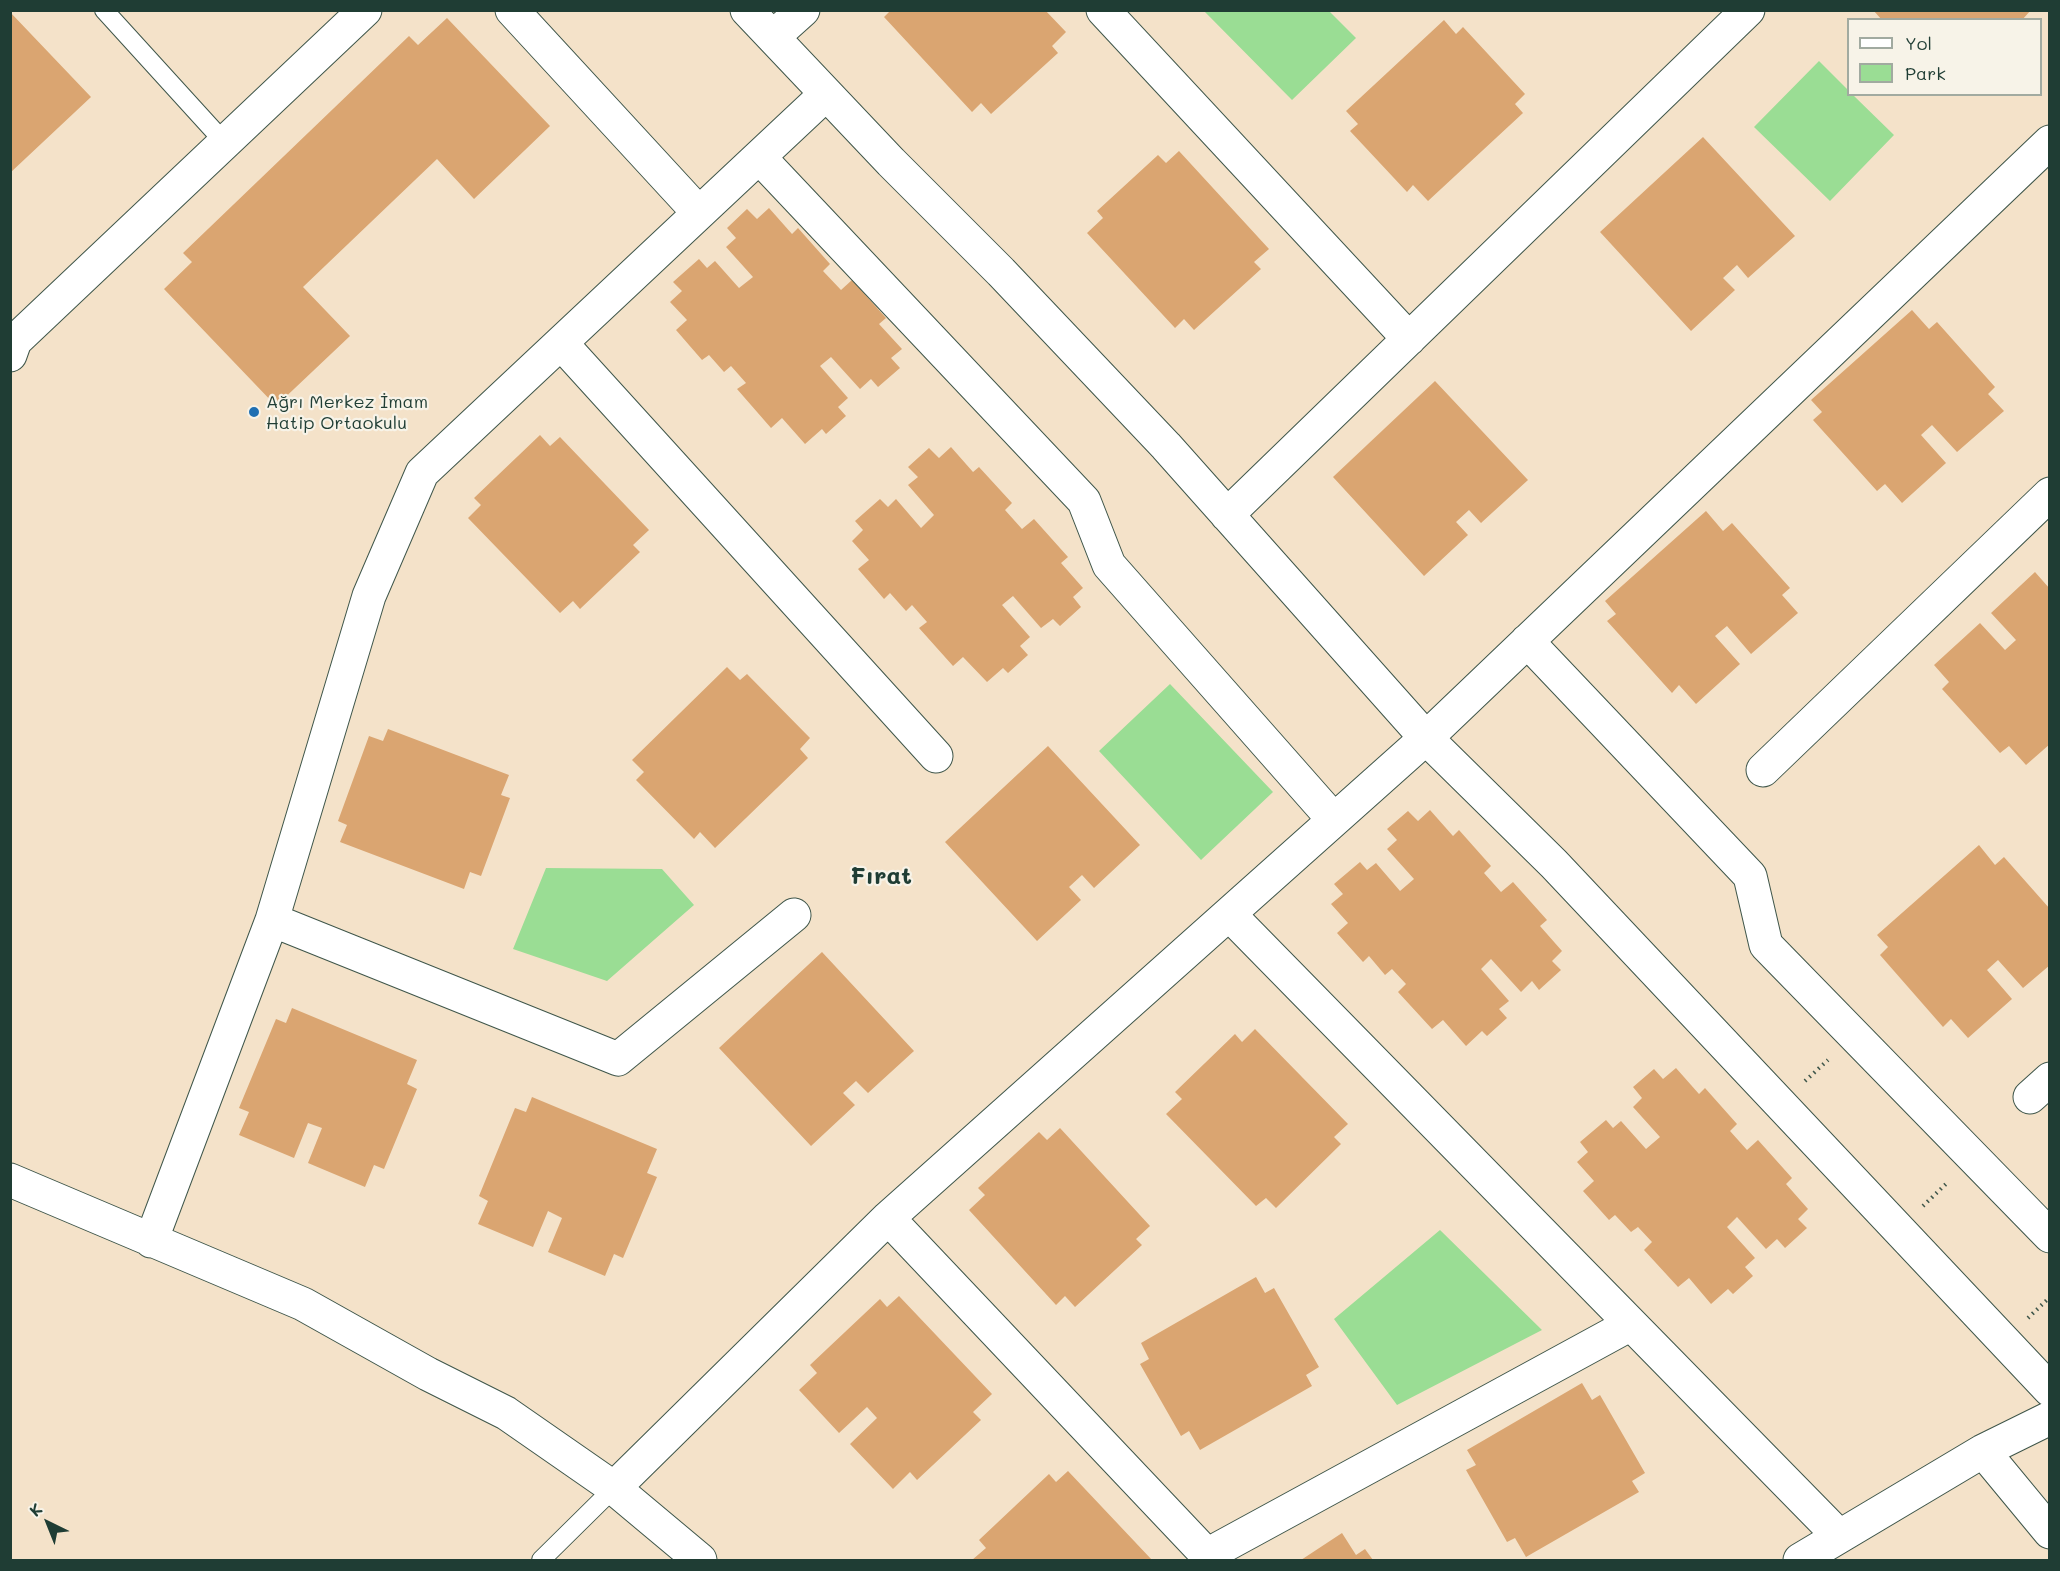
<!DOCTYPE html>
<meta charset="utf-8">
<style>
body{margin:0}
#map{position:relative;width:2060px;height:1571px;overflow:hidden;background:#f4e2c9;font-family:Mali,sans-serif}
canvas{display:block}
.frame{position:absolute;inset:0;border:12px solid #1f3d34;pointer-events:none}
.legend{position:absolute;left:1847px;top:18px;width:195px;height:78px;box-sizing:border-box;background:#f7f3e8;border:2px solid #a1aaa0;margin:0;padding:8px 10px;list-style:none;font-size:18px;color:#1f3d34}
.legend li{display:flex;align-items:center;gap:12px;height:30px}
.legend b{width:30px;border:2px solid #a1aaa0}
.north{position:absolute;left:18px;top:1493px;width:60px;height:60px;-webkit-text-stroke:4px #f7f3e8;paint-order:stroke;rotate:317deg;font-size:16px;font-weight:700;line-height:24px;text-align:center;color:#1f3d34}
.north::after{content:'';display:block;margin:auto;width:21px;height:27px;background:#1f3d34;clip-path:polygon(50% 0,100% 100%,50% 72%,0 100%)}
</style>
<div id="map">
<canvas width="2060" height="1571"></canvas>
<div class="frame"></div>
<ul class="legend">
<li><b style="height:8px;background:#fff"></b>Yol</li>
<li><b style="height:16px;background:#9add94"></b>Park</li>
</ul>
<div class="north">K</div>
</div>
<script>
const c = document.querySelector('canvas').getContext('2d');
c.lineJoin = 'round';
function fill(path, color) {
  c.fillStyle = color;
  c.fill(path, 'evenodd');
}
function stroke(path, color, width, dash) {
  c.strokeStyle = color;
  c.lineWidth = width;
  c.lineCap = dash ? 'butt' : 'round';
  c.setLineDash(dash || []);
  c.stroke(path);
}
function drawText(font, color, halo, rows, align = 'center') {
  c.font = font + ' Mali,sans-serif';
  c.lineWidth = 4.5;
  c.setLineDash([]);
  c.textBaseline = 'middle';
  c.strokeStyle = halo;
  c.fillStyle = color;
  for (const [text, x, y, turn = 0] of rows) {
    c.save();
    c.translate(x, y);
    c.rotate((+turn || 0) * Math.PI / 180);
    c.textAlign = isNaN(turn) ? turn : align;
    if (halo) c.strokeText(text, 0, 0);
    c.fillText(text, 0, 0);
    c.restore();
  }
}
fill(new Path2D(`
 M 1204,11 L 1329,11 L 1356,38 L 1292,100 Z
 M 1819,61 L 1848,90 L 1848,94 L 1853,95 L 1894,135 L 1830,201 L 1754,127 Z
 M 1170,684 L 1273,792 L 1201,860 L 1099,751 Z
 M 546,868 L 662,869 L 694,905 L 607,981 L 513,949 Z
 M 1440,1230 L 1542,1330 L 1397,1405 L 1334,1319 Z`), '#9add94');
fill(new Path2D(`
 M 891,10 L 1045,10 L 1066,32 L 1052,46 L 1058,53 L 991,114 L 981,103 L 972,112 L 884,17 Z
 M 1873,10 L 2031,10 L 2022,20 L 1882,20 Z
 M 10,12 L 91,97 L 10,173 Z
 M 447,18 L 550,126 L 474,199 L 437,159 L 303,287 L 350,336 L 276,406 L 164,289 L 192,262 L 183,253 L 409,36 L 418,45 Z
 M 1444,20 L 1456,34 L 1463,27 L 1525,94 L 1515,104 L 1523,113 L 1428,201 L 1413,185 L 1407,192 L 1350,131 L 1358,124 L 1346,111 Z
 M 1703,137 L 1795,236 L 1748,278 L 1737,265 L 1723,278 L 1735,290 L 1691,331 L 1600,232 Z
 M 1179,151 L 1269,249 L 1254,262 L 1261,269 L 1194,330 L 1184,319 L 1175,328 L 1087,233 L 1103,218 L 1097,211 L 1158,155 L 1166,163 Z
 M 769,208 L 792,234 L 798,228 L 830,264 L 823,271 L 841,290 L 852,280 L 886,318 L 879,324 L 902,349 L 891,358 L 900,368 L 878,387 L 871,379 L 860,389 L 831,357 L 820,366 L 848,398 L 838,407 L 846,416 L 826,434 L 822,429 L 805,444 L 782,418 L 771,428 L 737,389 L 746,383 L 731,366 L 724,372 L 709,355 L 702,360 L 676,330 L 687,320 L 670,302 L 682,291 L 673,282 L 699,259 L 707,268 L 715,261 L 739,288 L 753,277 L 726,247 L 736,238 L 727,228 L 747,209 L 757,219 Z
 M 1912,310 L 1929,329 L 1937,322 L 1995,387 L 1988,394 L 2004,411 L 1957,452 L 1932,425 L 1921,435 L 1946,463 L 1902,503 L 1885,484 L 1877,491 L 1813,420 L 1822,412 L 1811,400 Z
 M 1435,381 L 1528,480 L 1481,523 L 1469,510 L 1456,522 L 1468,535 L 1424,576 L 1333,477 Z
 M 540,435 L 550,446 L 560,437 L 649,530 L 633,545 L 640,552 L 580,609 L 573,601 L 560,613 L 468,518 L 481,505 L 474,498 Z
 M 951,447 L 973,472 L 979,467 L 1012,503 L 1005,510 L 1022,529 L 1034,519 L 1068,557 L 1061,563 L 1083,588 L 1073,597 L 1081,607 L 1060,626 L 1053,619 L 1041,628 L 1013,596 L 1002,605 L 1030,637 L 1020,646 L 1028,655 L 1008,673 L 1003,668 L 987,682 L 963,657 L 953,666 L 919,628 L 927,622 L 912,605 L 906,611 L 890,593 L 884,599 L 858,569 L 869,560 L 852,541 L 863,530 L 855,521 L 880,499 L 888,507 L 896,499 L 921,528 L 934,515 L 908,485 L 918,477 L 908,467 L 929,448 L 939,458 Z
 M 1706,511 L 1723,531 L 1732,523 L 1790,588 L 1782,595 L 1798,613 L 1751,654 L 1727,626 L 1715,636 L 1740,664 L 1696,704 L 1679,685 L 1672,693 L 1607,621 L 1616,614 L 1605,601 Z
 M 2035,572 L 2050,589 L 2050,744 L 2026,765 L 2009,746 L 2000,753 L 1942,689 L 1949,682 L 1934,665 L 1980,623 L 2005,650 L 2016,640 L 1991,613 Z
 M 727,667 L 740,680 L 747,674 L 810,738 L 800,749 L 808,758 L 715,848 L 700,832 L 694,839 L 636,780 L 644,772 L 632,760 Z
 M 388,729 L 509,775 L 501,795 L 510,798 L 481,876 L 470,872 L 464,889 L 340,842 L 347,825 L 338,821 L 369,736 L 383,741 Z
 M 1048,746 L 1140,845 L 1094,888 L 1082,875 L 1069,887 L 1081,900 L 1037,941 L 945,842 Z
 M 1430,810 L 1453,836 L 1459,830 L 1491,866 L 1484,873 L 1501,892 L 1513,882 L 1547,920 L 1540,926 L 1562,951 L 1552,961 L 1561,970 L 1539,990 L 1532,981 L 1521,992 L 1491,959 L 1481,969 L 1509,1001 L 1499,1009 L 1507,1018 L 1487,1036 L 1482,1031 L 1466,1046 L 1443,1020 L 1432,1029 L 1398,992 L 1406,984 L 1392,969 L 1385,975 L 1369,956 L 1363,962 L 1337,933 L 1348,923 L 1331,904 L 1343,894 L 1334,884 L 1360,862 L 1367,870 L 1376,863 L 1400,891 L 1414,879 L 1387,849 L 1397,840 L 1387,829 L 1408,811 L 1418,821 Z
 M 1979,845 L 1995,865 L 2004,857 L 2050,909 L 2050,965 L 2023,988 L 1998,960 L 1987,970 L 2012,999 L 1968,1038 L 1951,1019 L 1943,1027 L 1880,955 L 1888,947 L 1877,935 Z
 M 822,952 L 914,1051 L 868,1093 L 856,1081 L 843,1093 L 855,1105 L 811,1146 L 719,1048 Z
 M 292,1008 L 417,1060 L 407,1084 L 417,1089 L 384,1169 L 374,1165 L 365,1187 L 308,1163 L 322,1128 L 308,1123 L 294,1158 L 239,1135 L 249,1112 L 239,1108 L 276,1019 L 286,1023 Z
 M 1255,1029 L 1348,1124 L 1334,1137 L 1341,1144 L 1276,1208 L 1266,1198 L 1256,1206 L 1166,1114 L 1182,1099 L 1175,1092 L 1235,1034 L 1242,1042 Z
 M 1676,1068 L 1699,1094 L 1705,1088 L 1737,1124 L 1730,1131 L 1747,1150 L 1758,1140 L 1792,1178 L 1786,1184 L 1808,1209 L 1798,1219 L 1807,1228 L 1785,1248 L 1777,1239 L 1766,1249 L 1737,1217 L 1727,1227 L 1755,1258 L 1745,1267 L 1753,1276 L 1733,1294 L 1728,1289 L 1711,1304 L 1689,1278 L 1678,1287 L 1644,1250 L 1652,1242 L 1638,1227 L 1631,1232 L 1615,1215 L 1609,1220 L 1583,1191 L 1594,1181 L 1577,1162 L 1588,1152 L 1580,1142 L 1606,1120 L 1613,1128 L 1621,1121 L 1646,1149 L 1660,1137 L 1633,1107 L 1642,1098 L 1633,1087 L 1654,1069 L 1663,1079 Z
 M 532,1097 L 657,1149 L 647,1173 L 657,1177 L 623,1258 L 614,1254 L 605,1276 L 548,1252 L 562,1218 L 548,1211 L 533,1247 L 478,1224 L 488,1201 L 479,1196 L 515,1108 L 526,1112 Z
 M 1060,1128 L 1150,1226 L 1136,1239 L 1142,1245 L 1075,1307 L 1065,1296 L 1056,1305 L 969,1210 L 985,1195 L 978,1188 L 1039,1132 L 1047,1140 Z
 M 1256,1277 L 1265,1293 L 1274,1288 L 1319,1367 L 1306,1375 L 1312,1386 L 1200,1450 L 1189,1431 L 1181,1436 L 1140,1364 L 1149,1359 L 1141,1343 Z
 M 899,1296 L 992,1394 L 973,1412 L 981,1420 L 917,1480 L 910,1472 L 893,1489 L 850,1444 L 877,1418 L 867,1407 L 839,1433 L 799,1390 L 817,1373 L 810,1365 L 880,1299 L 887,1307 Z
 M 1582,1383 L 1592,1400 L 1600,1395 L 1645,1473 L 1632,1481 L 1639,1492 L 1526,1557 L 1515,1538 L 1507,1542 L 1466,1470 L 1476,1465 L 1467,1450 Z
 M 1068,1471 L 1152,1560 L 972,1560 L 986,1548 L 979,1540 L 1049,1474 L 1056,1482 Z
 M 1342,1533 L 1356,1555 L 1365,1549 L 1373,1560 L 1301,1560 Z`), '#daa571');
const lane = new Path2D(`
 M 104,10 L 225,143
 M 541,1560 L 614,1488`);
const street = new Path2D(`
 M 512,10 L 699,213
 M 747,10 L 891,162 L 1001,272 L 1166,446 L 1426,738 L 1554,864 L 2050,1390
 M 1103,10 L 1409,339
 M 773,37 L 803,10
 M 759,157 L 1084,501 L 1109,565 L 1334,820
 M 561,343 L 936,756
 M 10,355 L 15,341 L 365,10
 M 1227,515 L 1748,10
 M 1527,641 L 1750,876 L 1766,945 L 2050,1236
 M 1763,770 L 2050,494
 M 1229,914 L 1839,1536
 M 272,920 L 618,1059 L 794,915
 M 2030,1097 L 2050,1079
 M 10,1180 L 303,1304 L 428,1374 L 506,1413 L 614,1488 L 700,1560
 M 888,1218 L 1207,1555 L 1631,1324
 M 151,1241 L 272,920 L 369,596 L 422,473 L 826,94
 M 1983,1451 L 2050,1532
 M 614,1488 L 888,1218 L 1426,738 L 2050,142
 M 1800,1560 L 1983,1451 L 2050,1418`);
stroke(lane, '#3f564a', 20);
stroke(street, '#3f564a', 35);
stroke(new Path2D(`
 M 1805,1081 L 1828,1060
 M 1923,1206 L 1948,1182
 M 2028,1318 L 2050,1297`), '#3f564a', 4, [1.5, 4.5]);
stroke(lane, '#fff', 18);
stroke(street, '#fff', 33);
for (const [x, y, r, color] of [
 [254,412,6,"#1f6fb2"]
]) {
  const dot = new Path2D();
  dot.arc(x, y, r, 0, 2 * Math.PI);
  c.fillStyle = color;
  c.fill(dot);
  stroke(dot, '#f7f3e8', 2);
}
drawText('18px', '#1f3d34', '#f7f3e8', [
 ["Ağrı Merkez İmam",266,402],
 ["Hatip Ortaokulu",266,423]
], 'left');
drawText('bold 24px', '#1f3d34', '#f7f3e8', [
 ["Fırat",881,877]
]);
</script>
